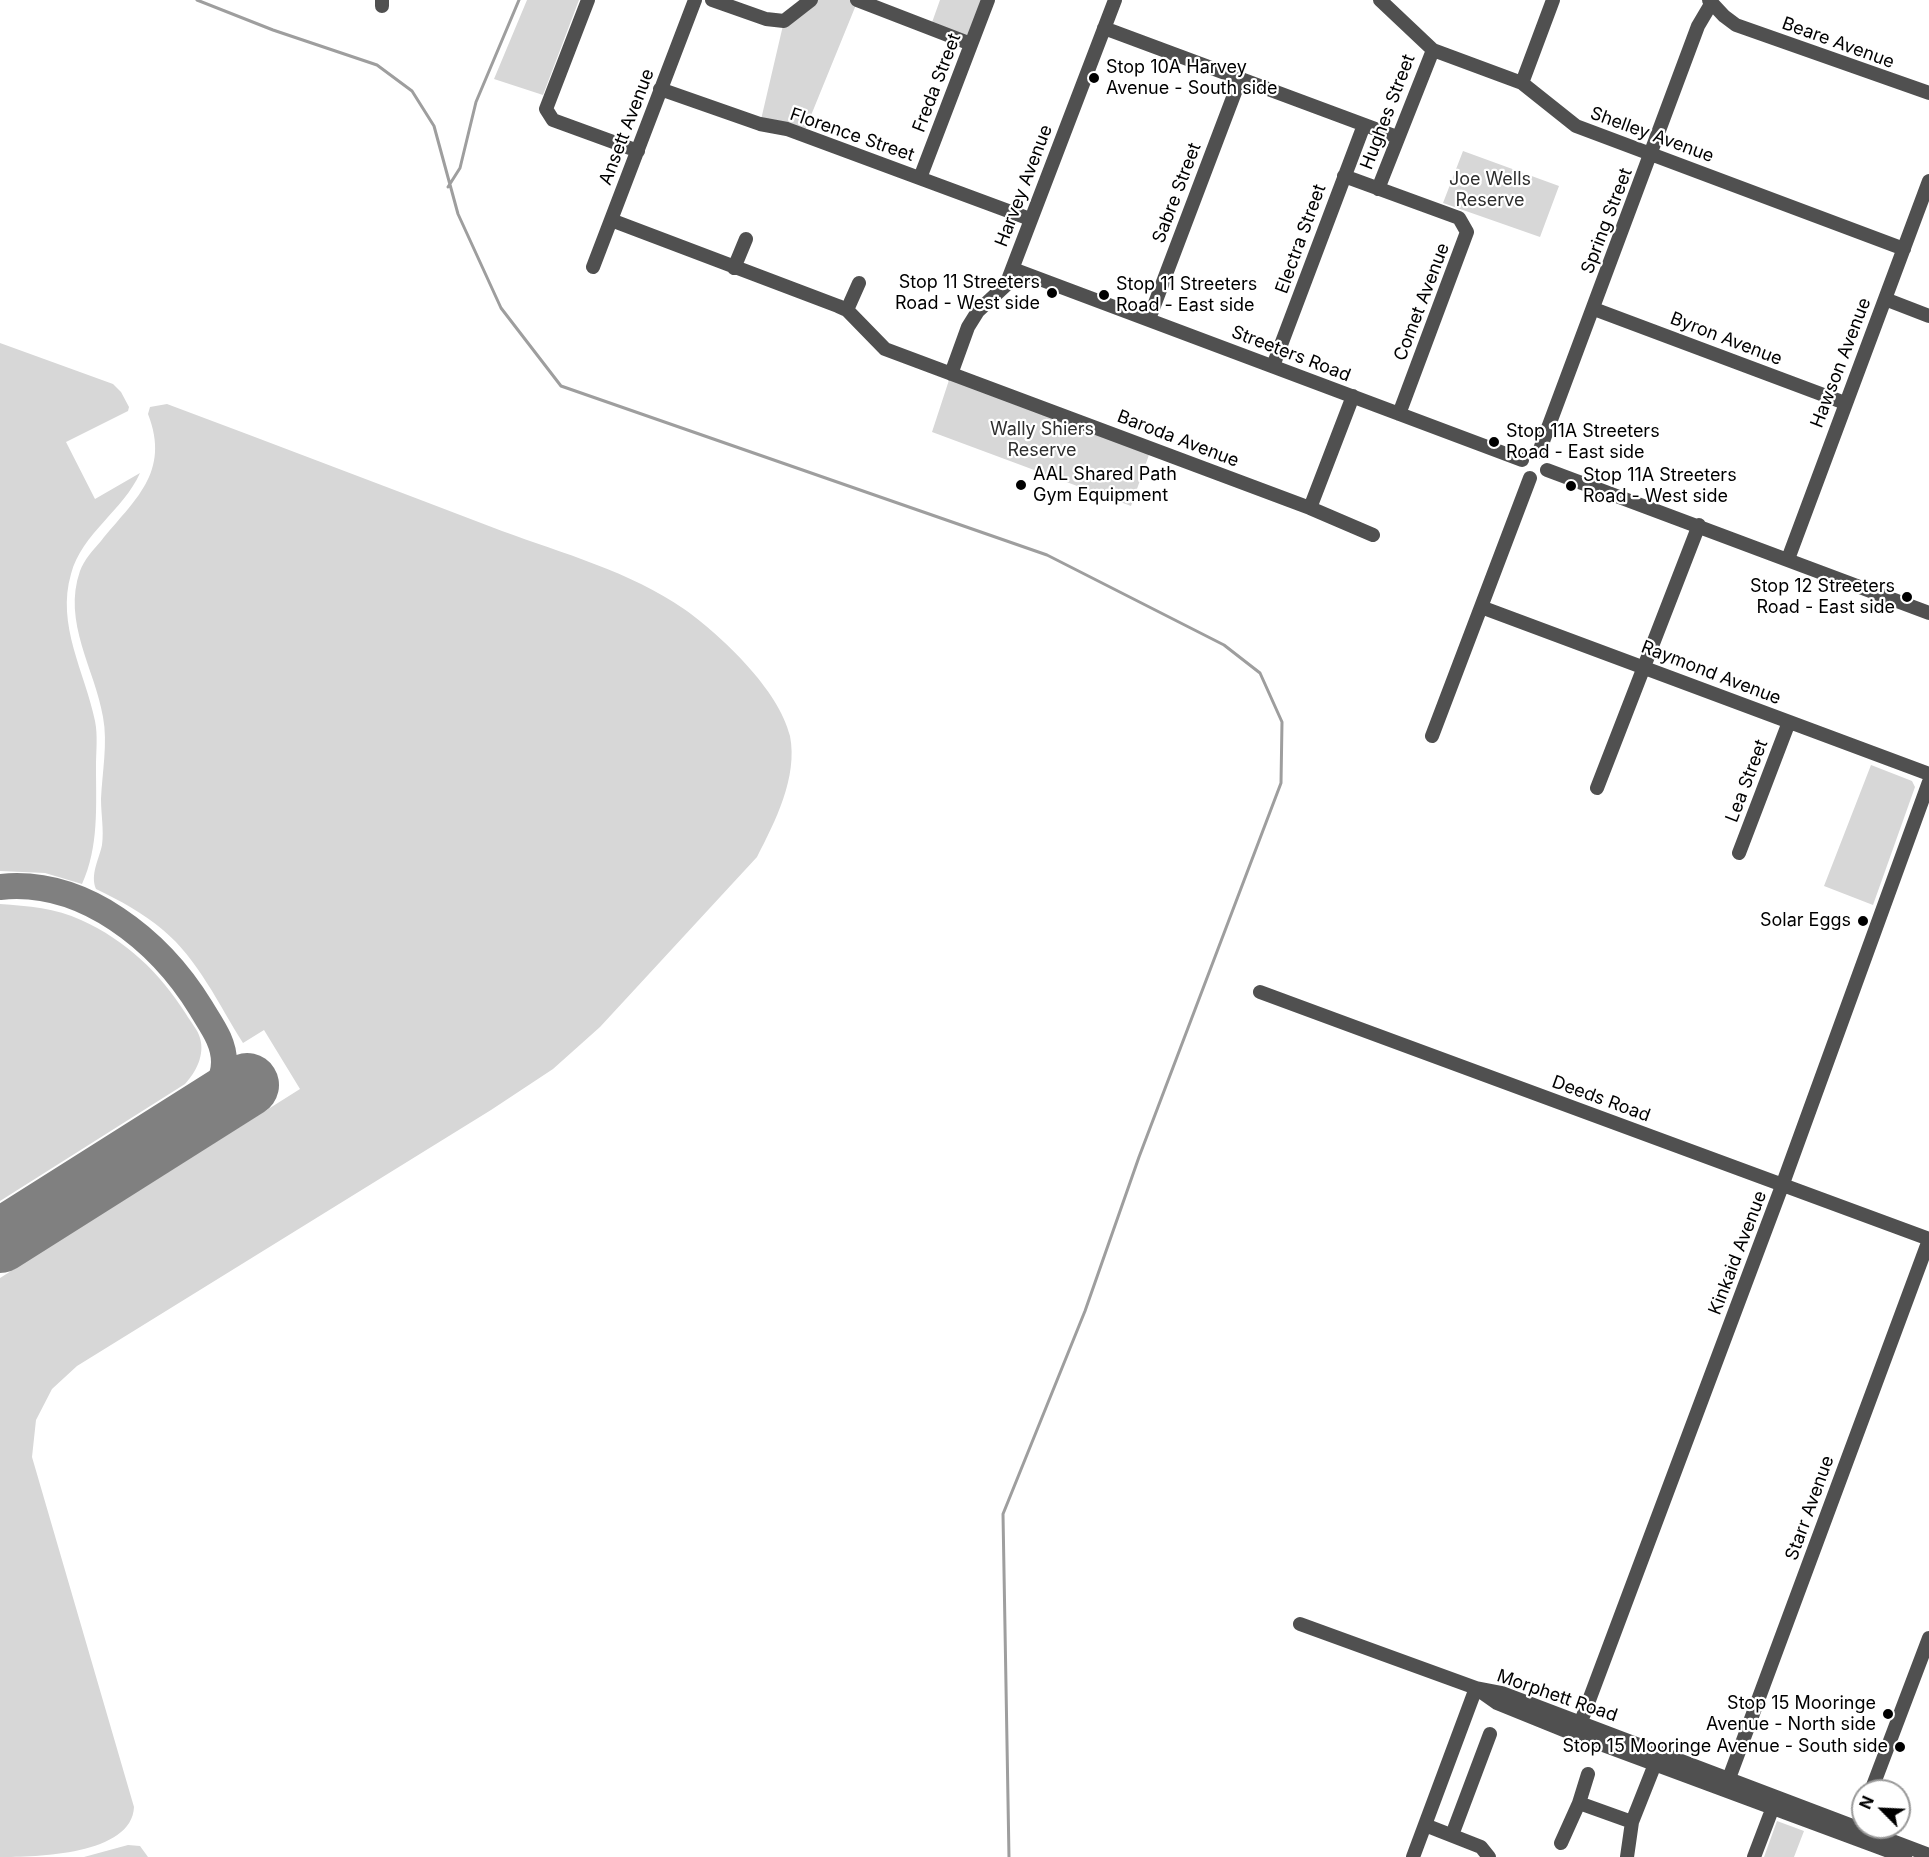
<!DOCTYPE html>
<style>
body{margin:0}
#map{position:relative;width:1929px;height:1857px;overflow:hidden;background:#fff;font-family:Inter,sans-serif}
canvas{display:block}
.north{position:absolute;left:1851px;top:1779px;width:60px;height:60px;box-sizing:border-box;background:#fff;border:2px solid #999;border-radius:50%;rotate:294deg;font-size:16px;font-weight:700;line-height:24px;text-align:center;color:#000}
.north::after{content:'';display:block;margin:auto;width:21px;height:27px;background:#000;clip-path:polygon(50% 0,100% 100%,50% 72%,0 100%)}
</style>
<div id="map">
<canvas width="1929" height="1857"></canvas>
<div class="north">N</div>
</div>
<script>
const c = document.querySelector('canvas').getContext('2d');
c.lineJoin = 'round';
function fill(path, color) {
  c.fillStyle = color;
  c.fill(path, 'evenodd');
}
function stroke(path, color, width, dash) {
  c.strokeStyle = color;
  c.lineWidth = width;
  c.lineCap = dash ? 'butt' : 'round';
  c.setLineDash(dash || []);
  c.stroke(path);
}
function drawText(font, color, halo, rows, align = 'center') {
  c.font = font + ' Inter,sans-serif';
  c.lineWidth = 4.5;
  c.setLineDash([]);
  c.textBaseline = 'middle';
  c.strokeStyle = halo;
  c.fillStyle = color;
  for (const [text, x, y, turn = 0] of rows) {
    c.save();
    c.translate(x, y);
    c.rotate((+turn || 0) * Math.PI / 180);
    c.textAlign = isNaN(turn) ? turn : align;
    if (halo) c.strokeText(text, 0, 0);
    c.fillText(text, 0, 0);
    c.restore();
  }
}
fill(new Path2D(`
 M 527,0 L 579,0 L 543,95 L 494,79 Z
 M 810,0 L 858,0 L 803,135 L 760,124 L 784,21 Z
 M 940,0 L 988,0 L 971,44 L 930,28 Z
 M 1463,151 L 1559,186 L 1540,237 L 1443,203 Z
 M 0,343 L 113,384 L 121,392 L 129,407 L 128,411 L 66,442 L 95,499 L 140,473 C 123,511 82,533 71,574 C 56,625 85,672 95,721 C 98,735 96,752 96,767 C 96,806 99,847 82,884 L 45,873 L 0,871 Z
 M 951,374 L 1151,449 L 1131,506 L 932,432 Z
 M 167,404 C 279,446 390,488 502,531 C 562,553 631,572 684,609 C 722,636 779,690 790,736 C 798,777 775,822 757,857 L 600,1027 L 553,1069 L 491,1110 L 77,1366 L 52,1389 L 36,1420 L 32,1457 L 134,1807 C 132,1855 36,1857 0,1857 L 0,1278 L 300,1089 L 264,1030 L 243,1043 C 219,1005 198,959 163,930 C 143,913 119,900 96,889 C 90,874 99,860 102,845 C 104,830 101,814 101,799 C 102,773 108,743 103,717 C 95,669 62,622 80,571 C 84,560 93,550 101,541 C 134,500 171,473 148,414 L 150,407 Z
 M 1871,765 L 1912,781 L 1915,787 L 1873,905 L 1824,886 Z
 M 0,904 C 28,906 56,908 81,920 C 127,941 159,972 186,1014 C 190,1021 198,1030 200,1038 C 205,1055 196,1072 185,1084 L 0,1201 Z
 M 1777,1821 L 1804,1831 L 1794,1857 L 1764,1857 Z
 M 128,1845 L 140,1846 L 148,1857 L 84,1857 Z`), '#d7d7d7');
stroke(new Path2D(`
 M 197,0 L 273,30 L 377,65 L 412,91 L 434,126 L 458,214 L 501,308 L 561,386 L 1047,555 L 1224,645 L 1260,673 L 1282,722 L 1281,783 L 1139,1157 L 1085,1311 L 1003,1514 L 1009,1857
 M 448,187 L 460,168 L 476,102 L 519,0`), '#9e9e9e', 3);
stroke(new Path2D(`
 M 0,887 C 84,878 160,941 201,1008 C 211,1025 224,1041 224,1062 C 224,1082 211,1099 199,1115`), '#808080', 26);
stroke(new Path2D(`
 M 0,1241 L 247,1085`), '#808080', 64);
stroke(new Path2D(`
 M 382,0 L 382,6
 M 588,0 L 546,109 L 553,120 L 638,151
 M 712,0 L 766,19 L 784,21 L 811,0
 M 857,0 L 971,44
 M 1380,0 L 1433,50 L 1522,83 L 1576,126 L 1904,249
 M 1709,0 L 1724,16 L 1736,25 L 1929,93
 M 1104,28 L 1397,137
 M 1522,83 L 1553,0
 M 660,89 L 760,124 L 787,129 L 1030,219
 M 1344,176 L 1459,218 L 1467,232 L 1399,414
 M 920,178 L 988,0
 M 1378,189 L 1433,50
 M 611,220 L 838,306 L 847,310 L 885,349 L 1310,508 L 1373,535
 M 593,267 L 695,0
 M 734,268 L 746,239
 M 1013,269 L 1522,460
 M 1885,299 L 1929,316
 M 1594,309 L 1845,403
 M 847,310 L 859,283
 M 1149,319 L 1240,79
 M 1273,366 L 1364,125
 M 951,374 L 968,327 L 978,311 L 1006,285 L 1115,0
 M 1539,452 L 1698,26 L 1711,4
 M 1547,470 L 1929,613
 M 1310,508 L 1353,396
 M 1788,559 L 1929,181
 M 1481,607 L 1929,774
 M 1432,736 L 1530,478
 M 1597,788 L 1699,525
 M 1739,853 L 1789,722
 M 1260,992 L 1929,1239
 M 1300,1624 L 1476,1688 L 1502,1693 L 1929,1855
 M 1480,1691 L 1497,1703 L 1576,1735 L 1905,1857
 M 1576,1735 L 1782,1186 L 1929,782
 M 1725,1789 L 1929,1240
 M 1871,1791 L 1929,1638
 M 1579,1803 L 1632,1822
 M 1425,1825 L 1481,1847 L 1489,1857
 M 1452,1835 L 1490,1734
 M 1855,1835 L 1863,1813
 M 1561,1843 L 1579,1803 L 1588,1774
 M 1413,1857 L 1476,1688
 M 1627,1857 L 1632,1822 L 1655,1764
 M 1754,1857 L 1773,1807`), '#505050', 14);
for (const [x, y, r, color] of [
 [1094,78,6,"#000"],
 [1052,293,6,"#000"],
 [1104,295,6,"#000"],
 [1494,442,6,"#000"],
 [1021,485,6,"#000"],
 [1571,486,6,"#000"],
 [1907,597,6,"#000"],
 [1863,921,6,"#000"],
 [1888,1714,6,"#000"],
 [1900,1747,6,"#000"]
]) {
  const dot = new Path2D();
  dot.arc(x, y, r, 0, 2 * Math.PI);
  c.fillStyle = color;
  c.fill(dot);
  stroke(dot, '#fff', 2);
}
drawText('18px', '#000', '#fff', [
 ["Beare Avenue",1838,43,20],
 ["Freda Street",937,83,-69],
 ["Hughes Street",1388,112,-69],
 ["Ansett Avenue",627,127,-69],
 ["Florence Street",852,135,19],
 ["Shelley Avenue",1652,135,20],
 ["Harvey Avenue",1024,186,-69],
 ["Sabre Street",1177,193,-69],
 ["Spring Street",1607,221,-69],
 ["Electra Street",1301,239,-70],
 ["Comet Avenue",1422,302,-69],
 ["Byron Avenue",1726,339,21],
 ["Streeters Road",1291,354,21],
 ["Hawson Avenue",1841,363,-69],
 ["Baroda Avenue",1178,439,21],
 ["Raymond Avenue",1711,673,21],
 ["Lea Street",1747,781,-69],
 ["Deeds Road",1601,1099,20],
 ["Kinkaid Avenue",1738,1253,-69],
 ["Starr Avenue",1810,1508,-70],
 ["Morphett Road",1557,1696,19]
]);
drawText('18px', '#000', '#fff', [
 ["Stop 10A Harvey",1106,68],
 ["Avenue - South side",1106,89],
 ["Stop 11 Streeters",1040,283,"right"],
 ["Road - West side",1040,304,"right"],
 ["Stop 11 Streeters",1116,285],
 ["Road - East side",1116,306],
 ["Stop 11A Streeters",1506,432],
 ["Road - East side",1506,453],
 ["AAL Shared Path",1033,475],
 ["Gym Equipment",1033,496],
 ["Stop 11A Streeters",1583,476],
 ["Road - West side",1583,497],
 ["Stop 12 Streeters",1895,587,"right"],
 ["Road - East side",1895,608,"right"],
 ["Solar Eggs",1851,921,"right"],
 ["Stop 15 Mooringe",1876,1704,"right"],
 ["Avenue - North side",1876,1725,"right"],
 ["Stop 15 Mooringe Avenue - South side",1888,1747,"right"]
], 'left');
drawText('18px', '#2e2e2e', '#fff', [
 ["Joe Wells",1490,180],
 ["Reserve",1490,201],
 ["Wally Shiers",1042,430],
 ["Reserve",1042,451]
]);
</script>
